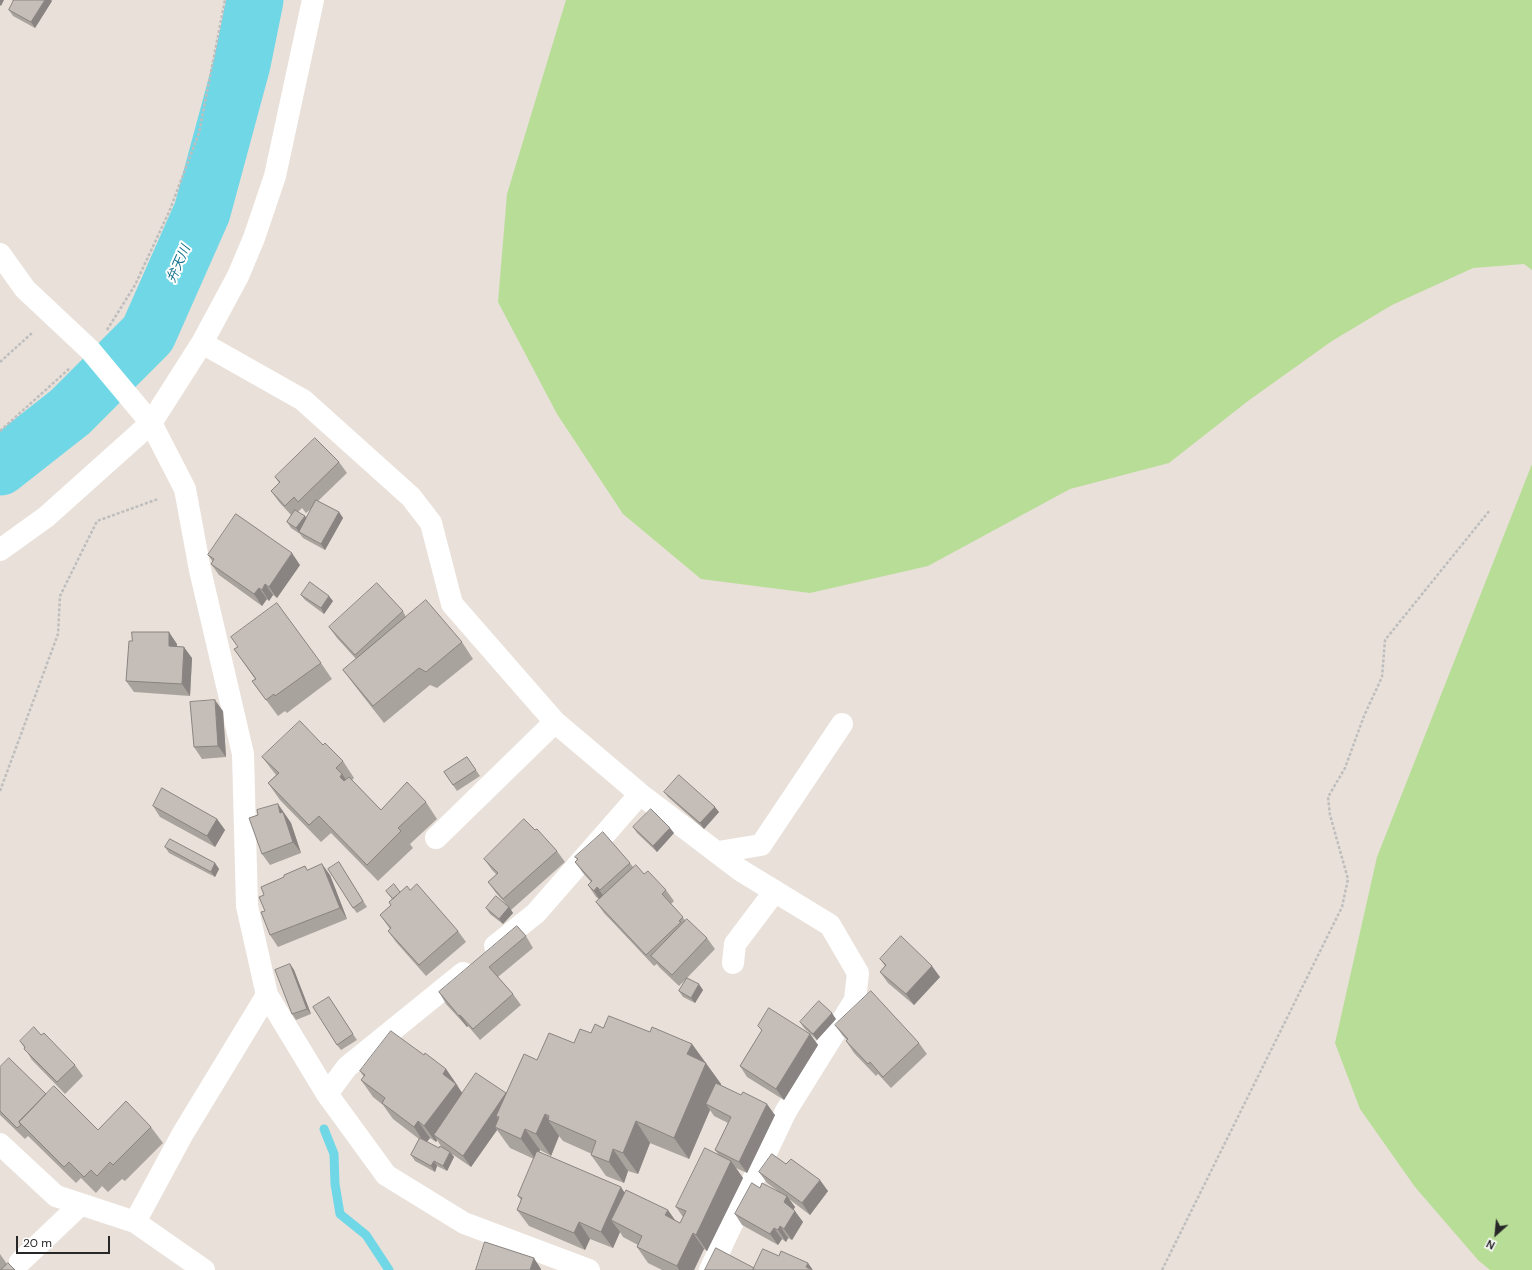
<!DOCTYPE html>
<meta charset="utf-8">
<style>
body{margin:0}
#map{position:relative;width:1532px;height:1270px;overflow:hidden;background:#e9e0d9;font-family:"DM Sans",sans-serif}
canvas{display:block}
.north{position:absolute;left:1476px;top:1214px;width:40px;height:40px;-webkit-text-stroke:3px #fff;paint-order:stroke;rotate:207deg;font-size:11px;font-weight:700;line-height:16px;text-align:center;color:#272727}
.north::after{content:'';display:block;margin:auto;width:14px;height:18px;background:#272727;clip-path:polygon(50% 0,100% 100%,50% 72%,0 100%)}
.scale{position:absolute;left:16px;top:1236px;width:94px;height:18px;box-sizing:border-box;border:2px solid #272727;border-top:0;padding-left:5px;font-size:12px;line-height:14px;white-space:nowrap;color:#272727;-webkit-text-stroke:3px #fff;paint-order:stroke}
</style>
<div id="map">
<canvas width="1532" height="1270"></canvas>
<div class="north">N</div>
<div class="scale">20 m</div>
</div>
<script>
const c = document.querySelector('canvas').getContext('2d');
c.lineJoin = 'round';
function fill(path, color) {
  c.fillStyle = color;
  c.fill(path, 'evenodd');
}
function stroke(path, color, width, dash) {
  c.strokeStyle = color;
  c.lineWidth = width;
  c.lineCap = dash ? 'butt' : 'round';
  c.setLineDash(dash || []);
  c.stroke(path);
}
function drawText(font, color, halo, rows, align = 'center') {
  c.font = font + ' "DM Sans","Noto Sans JP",sans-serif';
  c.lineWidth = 4;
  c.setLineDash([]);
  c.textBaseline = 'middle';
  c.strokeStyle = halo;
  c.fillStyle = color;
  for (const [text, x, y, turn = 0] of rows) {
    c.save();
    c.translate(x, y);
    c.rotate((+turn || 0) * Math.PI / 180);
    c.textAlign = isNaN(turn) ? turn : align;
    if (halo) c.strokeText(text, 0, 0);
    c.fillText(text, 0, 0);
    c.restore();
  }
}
fill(new Path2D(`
 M 566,0 L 1532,0 L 1532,270 L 1524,264 L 1473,268 L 1392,305 L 1332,341 L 1248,401 L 1169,463 L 1070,489 L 928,566 L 810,593 L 701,579 L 623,514 L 557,414 L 498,302 L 507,194 Z
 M 1532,464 L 1532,1270 L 1490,1270 L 1478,1260 L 1415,1187 L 1360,1109 L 1335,1043 L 1377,857 Z`), '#b8dd97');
stroke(new Path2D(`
 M 324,1129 L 334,1154 L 335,1184 L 340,1214 L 366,1235 L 389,1270`), '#70d7e6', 9);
stroke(new Path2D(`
 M 0,467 L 70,412 L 148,334 L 202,212 L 242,64 L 255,0`), '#70d7e6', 57);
stroke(new Path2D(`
 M 107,330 L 135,285 L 169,212 L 199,133 L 225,0
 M 0,362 L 32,333
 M 0,431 L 70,368
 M 0,791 L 58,634 L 60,596 L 97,521 L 158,499
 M 1162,1270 L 1342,907 L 1348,879 L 1330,815 L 1328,797 L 1345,768 L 1364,716 L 1382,677 L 1385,640 L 1490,510`), '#bebebe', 2.5, [3, 2]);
stroke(new Path2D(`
 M 0,254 L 25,289 L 90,350 L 151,423 L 185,489 L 200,570 L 243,754 L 247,906 L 267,995 L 327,1094 L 386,1175 L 464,1223 L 589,1270
 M 202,343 L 303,400 L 411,497 L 431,523 L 452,604 L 555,722 L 640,794 L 740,870 L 830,925 L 858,973 L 855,1000 L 786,1111 L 710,1270
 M 0,550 L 46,517 L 151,423 L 202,343 L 238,276 L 254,238 L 275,176 L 313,0
 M 436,838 L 555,722
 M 718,852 L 761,845 L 842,724
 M 495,946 L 536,913 L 640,794
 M 733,963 L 735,944 L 775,891
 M 327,1094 L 347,1067 L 463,973
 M 0,1144 L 56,1196 L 135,1222 L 182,1135 L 267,995
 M 135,1222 L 204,1270
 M 20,1262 L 80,1205`), '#fff', 22);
fill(new Path2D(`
 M 11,0 L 51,0 L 52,1 L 35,28 L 13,16 L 9,10 L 14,1 Z
 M 339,462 L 347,473 L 318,501 L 339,512 L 343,518 L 325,550 L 303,538 L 300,534 L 291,528 L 287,522 L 291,515 L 279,502 L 271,491 L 279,483 L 275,477 ZM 313,507 L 306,518 L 305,516 L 298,512 L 302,508 L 306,513 Z
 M 208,555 L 300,565 L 277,598 L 273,595 L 269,601 L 267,599 L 262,606 L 219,575 L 211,564 L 213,562 Z
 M 301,595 L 333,601 L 324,614 L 305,600 Z
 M 403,611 L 406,617 L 462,642 L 473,659 L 437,688 L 430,685 L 384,723 L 355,686 L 343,670 L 356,659 L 337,638 L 329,627 Z
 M 231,637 L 321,663 L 332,679 L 287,713 L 285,711 L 278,716 L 252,681 L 255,679 L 234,649 L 238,647 Z
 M 177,644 L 177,647 L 192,658 L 190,696 L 134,692 L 126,681 Z
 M 223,711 L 226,757 L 202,759 L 194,747 Z
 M 323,745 L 343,761 L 354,778 L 352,780 L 381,810 L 426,802 L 437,819 L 410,844 L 413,848 L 378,881 L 331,833 L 321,842 L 280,800 L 268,783 L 276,775 L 262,757 Z
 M 467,757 L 480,776 L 457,791 L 444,772 Z
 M 664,792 L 719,812 L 704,829 L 668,797 Z
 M 278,804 L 291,823 L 301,853 L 270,865 L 262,854 L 258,815 Z
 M 153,806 L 217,819 L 225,830 L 215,847 L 160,817 Z
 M 633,827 L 674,833 L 657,852 L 637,833 Z
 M 535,830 L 557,851 L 565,862 L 511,910 L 513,913 L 503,924 L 490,914 L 486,908 L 506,904 L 496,893 L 488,882 L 497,875 L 492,870 L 484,859 Z
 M 165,847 L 215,863 L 219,869 L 215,877 L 169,853 Z
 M 575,857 L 630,863 L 633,867 L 644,874 L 666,890 L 674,901 L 671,904 L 685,920 L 707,938 L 715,949 L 687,978 L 703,990 L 695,1003 L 683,997 L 679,991 L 687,978 L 679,986 L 659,967 L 657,964 L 654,966 L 604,913 L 596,902 L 599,899 L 596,897 L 588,885 L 591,882 L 583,873 L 575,862 L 577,859 Z
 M 339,862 L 367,907 L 357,913 L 353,908 Z
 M 305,866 L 307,870 L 330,875 L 347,919 L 278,947 L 270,935 L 265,911 L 264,895 L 284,877 Z
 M 410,890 L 458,931 L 466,942 L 426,976 L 396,942 L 388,931 L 390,929 L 380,915 L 391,905 L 389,902 L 392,899 L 386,891 L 400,892 Z
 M 526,936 L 533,948 L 498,977 L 513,994 L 521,1005 L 480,1040 L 468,1026 L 467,1027 L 446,1004 L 439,992 Z
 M 880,959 L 940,977 L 914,1005 L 888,983 L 880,972 L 885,966 Z
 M 290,964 L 294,970 L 311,1014 L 296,1020 L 292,1014 Z
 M 329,998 L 357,1040 L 341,1050 L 337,1045 Z
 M 836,1019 L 817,1040 L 804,1028 L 800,1022 Z
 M 835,1025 L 919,1043 L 927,1054 L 891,1088 L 878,1074 L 876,1076 L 854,1053 L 846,1041 L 847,1040 L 843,1036 Z
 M 758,1026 L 810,1034 L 818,1045 L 784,1100 L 747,1077 L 740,1066 L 762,1031 Z
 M 603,1028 L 650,1032 L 692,1044 L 721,1084 L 721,1086 L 775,1115 L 747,1173 L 736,1168 L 743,1178 L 707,1251 L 704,1249 L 694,1270 L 662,1270 L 648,1263 L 637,1247 L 638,1245 L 623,1237 L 620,1232 L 613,1248 L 590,1239 L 585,1250 L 529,1226 L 517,1210 L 521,1200 L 518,1196 L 534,1159 L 510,1148 L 497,1130 L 471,1167 L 452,1154 L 454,1157 L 447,1171 L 437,1166 L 435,1172 L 415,1161 L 411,1155 L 419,1139 L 393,1119 L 383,1105 L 373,1097 L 361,1080 L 364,1077 L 360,1071 L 424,1055 L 446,1069 L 458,1086 L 457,1086 L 462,1093 L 506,1093 L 537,1060 L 574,1043 L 591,1033 ZM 710,1110 L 714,1116 L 728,1123 L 715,1150 L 718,1154 L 676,1207 L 683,1217 L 680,1223 L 624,1193 L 539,1152 L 540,1150 L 551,1156 L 559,1136 L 563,1141 L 592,1154 L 591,1155 L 606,1176 L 624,1183 L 628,1171 L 638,1174 L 650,1143 L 689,1159 ZM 430,1138 L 436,1142 L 437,1140 L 441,1146 L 439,1148 L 427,1142 Z
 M 41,1035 L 75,1065 L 83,1076 L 65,1094 L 32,1060 L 20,1041 Z
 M 0,1067 L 46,1094 L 98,1130 L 151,1127 L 163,1143 L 125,1181 L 122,1179 L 108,1192 L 102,1186 L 96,1193 L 81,1178 L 76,1183 L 28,1136 L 25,1139 L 0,1115 Z
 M 786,1164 L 828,1191 L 810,1215 L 789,1199 L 795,1207 L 793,1210 L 803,1222 L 792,1240 L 788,1238 L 786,1242 L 782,1239 L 778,1245 L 742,1225 L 735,1214 L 760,1188 L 778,1191 L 767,1183 L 759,1172 Z
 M 0,1254 L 7,1264 L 15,1270 L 0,1270 Z`), '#a9a39e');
fill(new Path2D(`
 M 0,0 L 4,0 L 1,6 L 0,5 Z
 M 45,0 L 51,0 L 52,1 L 35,28 L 31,22 Z
 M 339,512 L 343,518 L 325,550 L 321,544 Z
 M 305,516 L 309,522 L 299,532 L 296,528 Z
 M 292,553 L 300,565 L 277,598 L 269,587 Z
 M 265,584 L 273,595 L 269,601 L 262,590 Z
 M 259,588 L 267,599 L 262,606 L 254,594 Z
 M 329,596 L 333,601 L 324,614 L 321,608 Z
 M 169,632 L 177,644 L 177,658 L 169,646 Z
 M 184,647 L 192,658 L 190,696 L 182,684 Z
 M 215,700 L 223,711 L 226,757 L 218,746 Z
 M 342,774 L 354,791 L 340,777 Z
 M 278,804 L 291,823 L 301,853 L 293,842 L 280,813 Z
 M 715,807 L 719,812 L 704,829 L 700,823 Z
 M 217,819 L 225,830 L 215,847 L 207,836 Z
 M 670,828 L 674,833 L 657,852 L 653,846 Z
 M 215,863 L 219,869 L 215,877 L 211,872 Z
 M 322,864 L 330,875 L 347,919 L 340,908 Z
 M 597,887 L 605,898 L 601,902 L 594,891 Z
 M 509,907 L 513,913 L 503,924 L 499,919 Z
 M 290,964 L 294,970 L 311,1014 L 307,1009 Z
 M 932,966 L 940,977 L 914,1005 L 906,994 Z
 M 699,984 L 703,990 L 695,1003 L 691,998 Z
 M 832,1013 L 836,1019 L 817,1040 L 813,1034 Z
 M 460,1015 L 468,1026 L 467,1027 L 459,1016 Z
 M 810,1034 L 818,1045 L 784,1100 L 776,1089 Z
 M 692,1044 L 721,1084 L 711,1107 L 706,1104 L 710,1110 L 689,1159 L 674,1138 L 687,1054 Z
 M 446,1069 L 467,1100 L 434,1135 L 437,1140 L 436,1142 L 424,1126 L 443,1074 Z
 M 506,1093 L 499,1117 L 496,1116 L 501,1123 L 495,1127 L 497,1130 L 471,1167 L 463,1156 Z
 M 767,1104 L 775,1115 L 747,1173 L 739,1162 Z
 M 545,1114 L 550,1121 L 548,1120 L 559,1136 L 551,1156 L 536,1134 Z
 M 418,1121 L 430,1138 L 425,1144 L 414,1127 Z
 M 636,1121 L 650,1143 L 638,1174 L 623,1153 Z
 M 525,1129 L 540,1150 L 536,1160 L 521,1139 Z
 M 613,1149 L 628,1171 L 624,1183 L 609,1162 Z
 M 450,1152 L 454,1157 L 447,1171 L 443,1166 Z
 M 434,1161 L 437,1166 L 435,1172 L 431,1166 Z
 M 731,1161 L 743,1178 L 707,1251 L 696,1235 Z
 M 820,1180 L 828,1191 L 810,1215 L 802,1203 Z
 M 621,1187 L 632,1204 L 611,1220 L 620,1232 L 613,1248 L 601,1232 Z
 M 787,1196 L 795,1207 L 792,1213 L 784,1202 Z
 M 668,1210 L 680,1227 L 665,1215 Z
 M 795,1211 L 803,1222 L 792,1240 L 784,1229 Z
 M 579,1222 L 590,1239 L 585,1250 L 574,1233 Z
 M 780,1226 L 788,1238 L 786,1242 L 778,1230 Z
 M 774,1228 L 782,1239 L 778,1245 L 770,1234 Z
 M 693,1233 L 704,1249 L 694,1270 L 679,1270 L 677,1266 Z
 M 534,1258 L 541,1269 L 541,1270 L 530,1270 Z
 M 808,1263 L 813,1270 L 806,1267 Z`), '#898481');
const building = new Path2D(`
 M 14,0 L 45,0 L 31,22 L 9,10 Z
 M 315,438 L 339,462 L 298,502 L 294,497 L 285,506 L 271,491 L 280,482 L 275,477 Z
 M 316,500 L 339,512 L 321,544 L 299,532 Z
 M 295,510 L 305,516 L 296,528 L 287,522 Z
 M 236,514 L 292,553 L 269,587 L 265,584 L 262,590 L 259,588 L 254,594 L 211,564 L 214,559 L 208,555 Z
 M 310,582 L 329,596 L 321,608 L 301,595 Z
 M 377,583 L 403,611 L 355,655 L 329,627 Z
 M 426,600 L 462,642 L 426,672 L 419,668 L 373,706 L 343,670 Z
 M 277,603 L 321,663 L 275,696 L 274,694 L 266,700 L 252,681 L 256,679 L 234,649 L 238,647 L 231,637 Z
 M 132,632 L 169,632 L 169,646 L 184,647 L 182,684 L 126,681 L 129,641 L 132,641 Z
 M 215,700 L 218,746 L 194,747 L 190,702 Z
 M 300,721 L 323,745 L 325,743 L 343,761 L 336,768 L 342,774 L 340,777 L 344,781 L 349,777 L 381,810 L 407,782 L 426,802 L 398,828 L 401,831 L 367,865 L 319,816 L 309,825 L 268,783 L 279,773 L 262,757 Z
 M 467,757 L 476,770 L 453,785 L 444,772 Z
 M 679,775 L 715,807 L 700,823 L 664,792 Z
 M 162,788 L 217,819 L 207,836 L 153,806 Z
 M 278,804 L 280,813 L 283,812 L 293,842 L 262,854 L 249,818 L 258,815 L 257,810 Z
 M 651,809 L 670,828 L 653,846 L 633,827 Z
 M 524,819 L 535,830 L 537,829 L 557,851 L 503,899 L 488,882 L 498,873 L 484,859 Z
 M 603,832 L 630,863 L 600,890 L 597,887 L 594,891 L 588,885 L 592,881 L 575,862 L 578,859 L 575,857 Z
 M 170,839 L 215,863 L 211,872 L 165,847 Z
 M 339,862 L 363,901 L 353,908 L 328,869 Z
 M 322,864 L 340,908 L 270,935 L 261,912 L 265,911 L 259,897 L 264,895 L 261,887 L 284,877 L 284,875 L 305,866 L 307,870 Z
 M 636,865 L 644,874 L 648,871 L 666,890 L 662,894 L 683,917 L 679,921 L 681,922 L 646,955 L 596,902 Z
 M 394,884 L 400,892 L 393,899 L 386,891 Z
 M 417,884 L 458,931 L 419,965 L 388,931 L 391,928 L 380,915 L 391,905 L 389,902 L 407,886 L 410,890 Z
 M 496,896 L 509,907 L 499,919 L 486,908 Z
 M 687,919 L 707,938 L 672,975 L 651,956 Z
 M 517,926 L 526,936 L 489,967 L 513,994 L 473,1029 L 460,1015 L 459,1016 L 439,992 Z
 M 901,936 L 932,966 L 906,994 L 880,972 L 886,965 L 880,959 Z
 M 290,964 L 307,1009 L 292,1014 L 275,970 Z
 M 687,978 L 699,984 L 691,998 L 679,991 Z
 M 871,991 L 919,1043 L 883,1077 L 870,1062 L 868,1064 L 846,1041 L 848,1039 L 835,1025 Z
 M 329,997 L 353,1034 L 337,1045 L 313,1007 Z
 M 819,1001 L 832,1013 L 813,1034 L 800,1022 Z
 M 769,1008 L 810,1034 L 776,1089 L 740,1066 L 762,1030 L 758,1026 Z
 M 609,1016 L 650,1032 L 652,1027 L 692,1044 L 687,1054 L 706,1063 L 674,1138 L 636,1121 L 623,1153 L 613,1149 L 609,1162 L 591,1155 L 596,1141 L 548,1120 L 549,1116 L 545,1114 L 536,1134 L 525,1129 L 521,1139 L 495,1127 L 499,1117 L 496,1116 L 524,1054 L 537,1060 L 549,1033 L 574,1043 L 580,1029 L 591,1033 L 595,1024 L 603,1028 Z
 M 34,1027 L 41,1035 L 44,1033 L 75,1065 L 57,1082 L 24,1049 L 25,1047 L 20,1041 Z
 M 391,1031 L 424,1055 L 425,1053 L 446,1069 L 443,1074 L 456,1084 L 424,1126 L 418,1121 L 414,1127 L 382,1103 L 385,1098 L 361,1080 L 365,1075 L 360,1071 Z
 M 9,1058 L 46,1094 L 19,1122 L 21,1125 L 17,1128 L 0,1111 L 0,1067 Z
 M 476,1073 L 506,1093 L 463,1156 L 434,1135 Z
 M 716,1083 L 741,1095 L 743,1092 L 767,1104 L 739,1162 L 715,1150 L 731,1117 L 706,1104 Z
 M 54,1086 L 98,1130 L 126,1101 L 151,1127 L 113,1165 L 110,1162 L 97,1176 L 91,1170 L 84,1177 L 69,1162 L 64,1167 L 19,1122 Z
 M 420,1138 L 439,1148 L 440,1146 L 450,1152 L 443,1166 L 434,1161 L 431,1166 L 411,1155 Z
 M 705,1148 L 731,1161 L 696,1235 L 693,1233 L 677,1266 L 637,1247 L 642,1236 L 611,1220 L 626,1190 L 668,1210 L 665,1215 L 680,1223 L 686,1211 L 676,1207 Z
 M 537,1151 L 621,1187 L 601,1232 L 579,1222 L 574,1233 L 517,1210 L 522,1198 L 518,1196 Z
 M 772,1154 L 786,1164 L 791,1159 L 820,1180 L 802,1203 L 759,1172 Z
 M 752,1183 L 760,1188 L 762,1183 L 787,1196 L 784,1202 L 795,1211 L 784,1229 L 780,1226 L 778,1230 L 774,1228 L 770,1234 L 735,1214 Z
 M 485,1242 L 534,1258 L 530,1270 L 476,1270 Z
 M 716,1248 L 754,1268 L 753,1270 L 705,1270 Z
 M 763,1249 L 779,1256 L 781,1251 L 808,1263 L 806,1267 L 812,1270 L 753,1270 Z
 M 8,1263 L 15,1270 L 1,1270 Z`);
fill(building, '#c4bdb8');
stroke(building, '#898481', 1);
drawText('italic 13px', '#15738d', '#fff', [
 ["弁天川",179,264,-66]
]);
</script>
